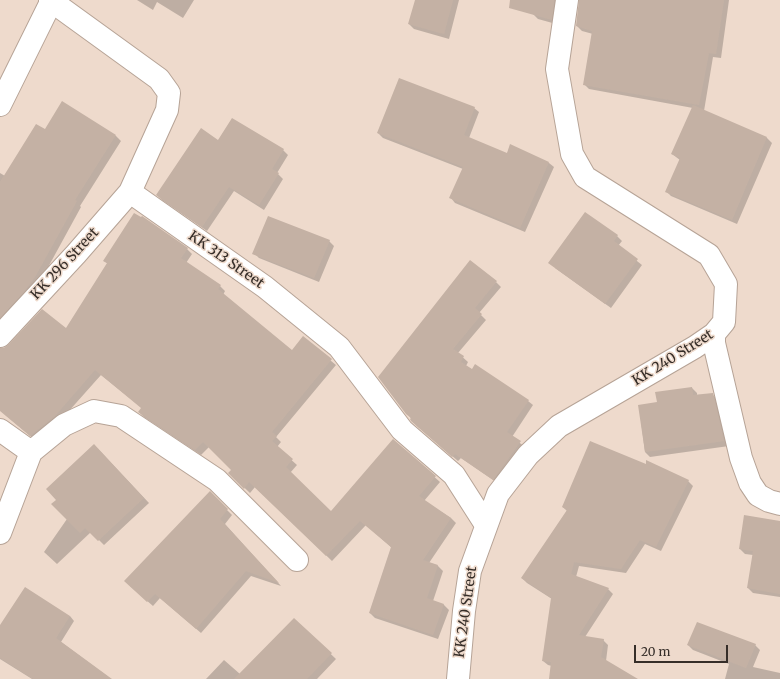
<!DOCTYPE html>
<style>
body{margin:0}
#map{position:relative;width:780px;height:679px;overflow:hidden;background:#eedacc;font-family:Merriweather,serif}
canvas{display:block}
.scale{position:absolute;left:634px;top:645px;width:94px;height:18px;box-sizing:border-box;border:2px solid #362e29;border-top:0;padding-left:5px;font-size:12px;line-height:14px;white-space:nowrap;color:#362e29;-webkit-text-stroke:3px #eedacc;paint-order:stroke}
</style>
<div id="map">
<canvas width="780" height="679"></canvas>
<div class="scale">20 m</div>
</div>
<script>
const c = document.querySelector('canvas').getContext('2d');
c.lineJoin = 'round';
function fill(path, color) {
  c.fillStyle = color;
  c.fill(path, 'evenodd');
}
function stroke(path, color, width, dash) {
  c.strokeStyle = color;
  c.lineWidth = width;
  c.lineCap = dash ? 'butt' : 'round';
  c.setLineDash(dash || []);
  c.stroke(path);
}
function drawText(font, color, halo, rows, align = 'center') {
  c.font = font + ' Merriweather,serif';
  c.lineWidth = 3;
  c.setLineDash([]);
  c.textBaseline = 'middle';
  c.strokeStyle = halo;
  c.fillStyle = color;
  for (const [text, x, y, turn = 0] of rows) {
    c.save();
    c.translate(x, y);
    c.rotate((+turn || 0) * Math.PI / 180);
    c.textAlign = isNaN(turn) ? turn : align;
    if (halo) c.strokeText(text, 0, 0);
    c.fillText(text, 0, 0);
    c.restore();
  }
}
fill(new Path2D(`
 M 137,0 L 194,0 L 183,18 L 157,2 L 153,10 Z
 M 416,0 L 459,0 L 449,39 L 414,29 L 409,24 Z
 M 537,0 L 561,0 L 556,24 L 538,19 L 533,14 Z
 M 580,0 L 729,0 L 721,58 L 713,57 L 704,111 L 767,138 L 772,143 L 737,224 L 671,196 L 666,191 L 680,160 L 672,154 L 693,108 L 589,89 L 584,84 L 593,34 L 582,31 L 577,26 Z
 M 474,108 L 479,112 L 469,138 L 507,154 L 511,146 L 549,163 L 554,167 L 525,232 L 455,203 L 451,198 L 463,169 L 383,138 L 378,133 Z
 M 232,119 L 283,150 L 288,155 L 277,173 L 283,179 L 264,210 L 234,191 L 207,231 L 162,200 L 157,195 L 218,141 Z
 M 45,130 L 116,136 L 121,141 L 80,206 L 81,207 L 40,282 L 0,328 L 0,173 L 5,176 Z
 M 617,236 L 622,241 L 618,246 L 642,265 L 611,308 L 555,268 Z
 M 329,241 L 334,246 L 319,282 L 259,258 L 254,253 Z
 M 187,249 L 192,254 L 186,263 L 220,286 L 225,291 L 223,295 L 292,351 L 303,338 L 336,365 L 276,437 L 281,442 L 277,447 L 297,465 L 290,473 L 331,512 L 393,440 L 440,482 L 424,501 L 451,518 L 456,523 L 429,563 L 438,566 L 443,571 L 433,601 L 444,605 L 449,610 L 438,639 L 375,618 L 370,613 L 392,548 L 366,525 L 332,561 L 255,487 L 250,493 L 229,473 L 232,470 L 209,447 L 201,455 L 144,417 L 139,412 L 142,408 L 101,375 L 60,421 L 36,441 L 0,410 L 0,349 L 67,330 L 108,264 L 104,261 Z
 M 496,282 L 501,287 L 479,313 L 486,320 L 458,353 L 468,362 L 466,366 L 528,401 L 533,405 L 512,437 L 525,447 L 499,484 L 461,458 L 458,461 L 417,426 L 379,377 Z
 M 692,388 L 697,393 L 697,396 L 712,394 L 717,399 L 729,446 L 650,457 L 645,452 L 639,406 L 658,403 Z
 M 99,450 L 149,503 L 104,545 L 91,532 L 57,564 L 44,552 L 83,496 Z
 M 688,481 L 693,486 L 661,551 L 645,544 L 626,573 L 579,566 L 576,577 L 608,589 L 613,594 L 585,637 L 603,640 L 608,645 L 606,661 L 636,679 L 550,679 L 552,666 L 548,665 L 543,661 L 552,599 L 527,583 L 522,578 L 567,511 L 563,507 Z
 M 210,493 L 232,515 L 225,524 L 281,586 L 251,576 L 201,633 L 160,598 L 153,606 L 130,586 Z
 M 780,522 L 780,597 L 753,593 L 748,588 L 753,555 L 745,554 L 740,549 Z
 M 70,616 L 74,621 L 61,642 L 111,679 L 32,679 L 0,659 L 0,627 Z
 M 294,619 L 336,659 L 317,679 L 206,679 L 224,660 L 240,674 Z
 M 688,645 L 755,645 L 760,650 L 753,667 L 780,673 L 780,679 L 725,679 L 729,664 L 693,650 Z`), '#0003');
fill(new Path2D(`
 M 415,0 L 453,0 L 444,34 L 408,24 Z
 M 510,0 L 554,0 L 552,20 L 509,8 Z
 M 579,0 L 724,0 L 716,54 L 709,53 L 699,105 L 583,85 L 592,31 L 576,26 Z
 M 399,78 L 475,107 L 464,135 L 507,153 L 510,144 L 549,162 L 520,228 L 449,198 L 463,167 L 377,133 Z
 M 62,101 L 116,135 L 75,200 L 77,201 L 35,277 L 23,293 L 0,318 L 0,182 L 36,124 L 45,129 Z
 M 693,105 L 767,137 L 732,220 L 665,192 L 680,158 L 671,154 Z
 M 232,118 L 284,149 L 272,169 L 279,173 L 259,205 L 229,187 L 202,227 L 156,195 L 201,128 L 218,140 Z
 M 585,212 L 618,235 L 614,241 L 638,259 L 605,304 L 548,263 Z
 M 134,213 L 141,217 L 142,216 L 188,248 L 181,258 L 221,285 L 218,289 L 292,350 L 303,336 L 332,359 L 272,432 L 277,436 L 272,441 L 293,459 L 286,467 L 331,511 L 393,439 L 436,476 L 419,496 L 451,518 L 423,560 L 438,565 L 427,598 L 444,604 L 433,635 L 369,613 L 391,547 L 360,521 L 326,556 L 249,482 L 244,489 L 228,473 L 231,470 L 203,442 L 195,450 L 138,412 L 141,408 L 95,370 L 55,416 L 30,436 L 0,411 L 0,348 L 4,348 L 9,344 L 42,309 L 66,328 L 107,263 L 103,261 Z
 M 268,216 L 330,240 L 314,278 L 252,254 Z
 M 470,260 L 497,281 L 475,308 L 482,314 L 453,349 L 464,356 L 461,362 L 472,369 L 475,364 L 529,400 L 507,432 L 521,441 L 493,480 L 455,454 L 452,457 L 411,421 L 410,419 L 411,418 L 406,414 L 378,377 Z
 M 692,387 L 693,395 L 713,393 L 724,441 L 645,452 L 638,405 L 657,402 L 655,392 Z
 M 590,441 L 646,464 L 646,460 L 689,480 L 656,547 L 640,540 L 621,569 L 574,562 L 571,574 L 609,588 L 579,635 L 604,639 L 601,657 L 638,679 L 549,679 L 551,662 L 542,661 L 551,598 L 521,578 L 567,510 L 562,507 Z
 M 94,444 L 144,498 L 98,541 L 85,528 L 80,533 L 51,504 L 56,500 L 46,489 Z
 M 210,491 L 228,509 L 220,519 L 279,583 L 246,571 L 196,629 L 155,594 L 147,602 L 124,581 Z
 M 744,515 L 780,521 L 780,594 L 747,588 L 753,551 L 739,549 Z
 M 25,587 L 70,616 L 56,638 L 112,679 L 33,679 L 0,658 L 0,625 Z
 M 294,618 L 332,653 L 307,679 L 234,679 Z
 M 697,622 L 756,644 L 746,668 L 687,645 Z`), '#c4b1a4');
const street = new Path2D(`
 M 50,0 L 159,79 L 169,93 L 167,110 L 130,192 L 265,287 L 339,347 L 402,430 L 454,475 L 486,525
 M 714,334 L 714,343 L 741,458 L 750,483 L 758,495 L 769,501 L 780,504
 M 0,336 L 76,254 L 130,192
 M 0,430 L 31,452
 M 0,533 L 31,452 L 64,425 L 94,411 L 121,416 L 217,480 L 297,560
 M 458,679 L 464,611 L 470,571 L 498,494 L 528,455 L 559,426 L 695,347 L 714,334 L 724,322 L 726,284 L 709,255 L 585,177 L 572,154 L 557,69 L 567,0`);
const secondary = new Path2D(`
 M 0,105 L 52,0`);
stroke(street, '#b6a396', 24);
stroke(secondary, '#b6a396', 24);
stroke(street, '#fff', 22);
stroke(secondary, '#fff', 22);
drawText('14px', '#362e29', '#eedacc', [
 ["KK 313 Street",226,260,35],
 ["KK 296 Street",65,264,-47],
 ["KK 240 Street",673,358,-32],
 ["KK 240 Street",466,612,-82]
]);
</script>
